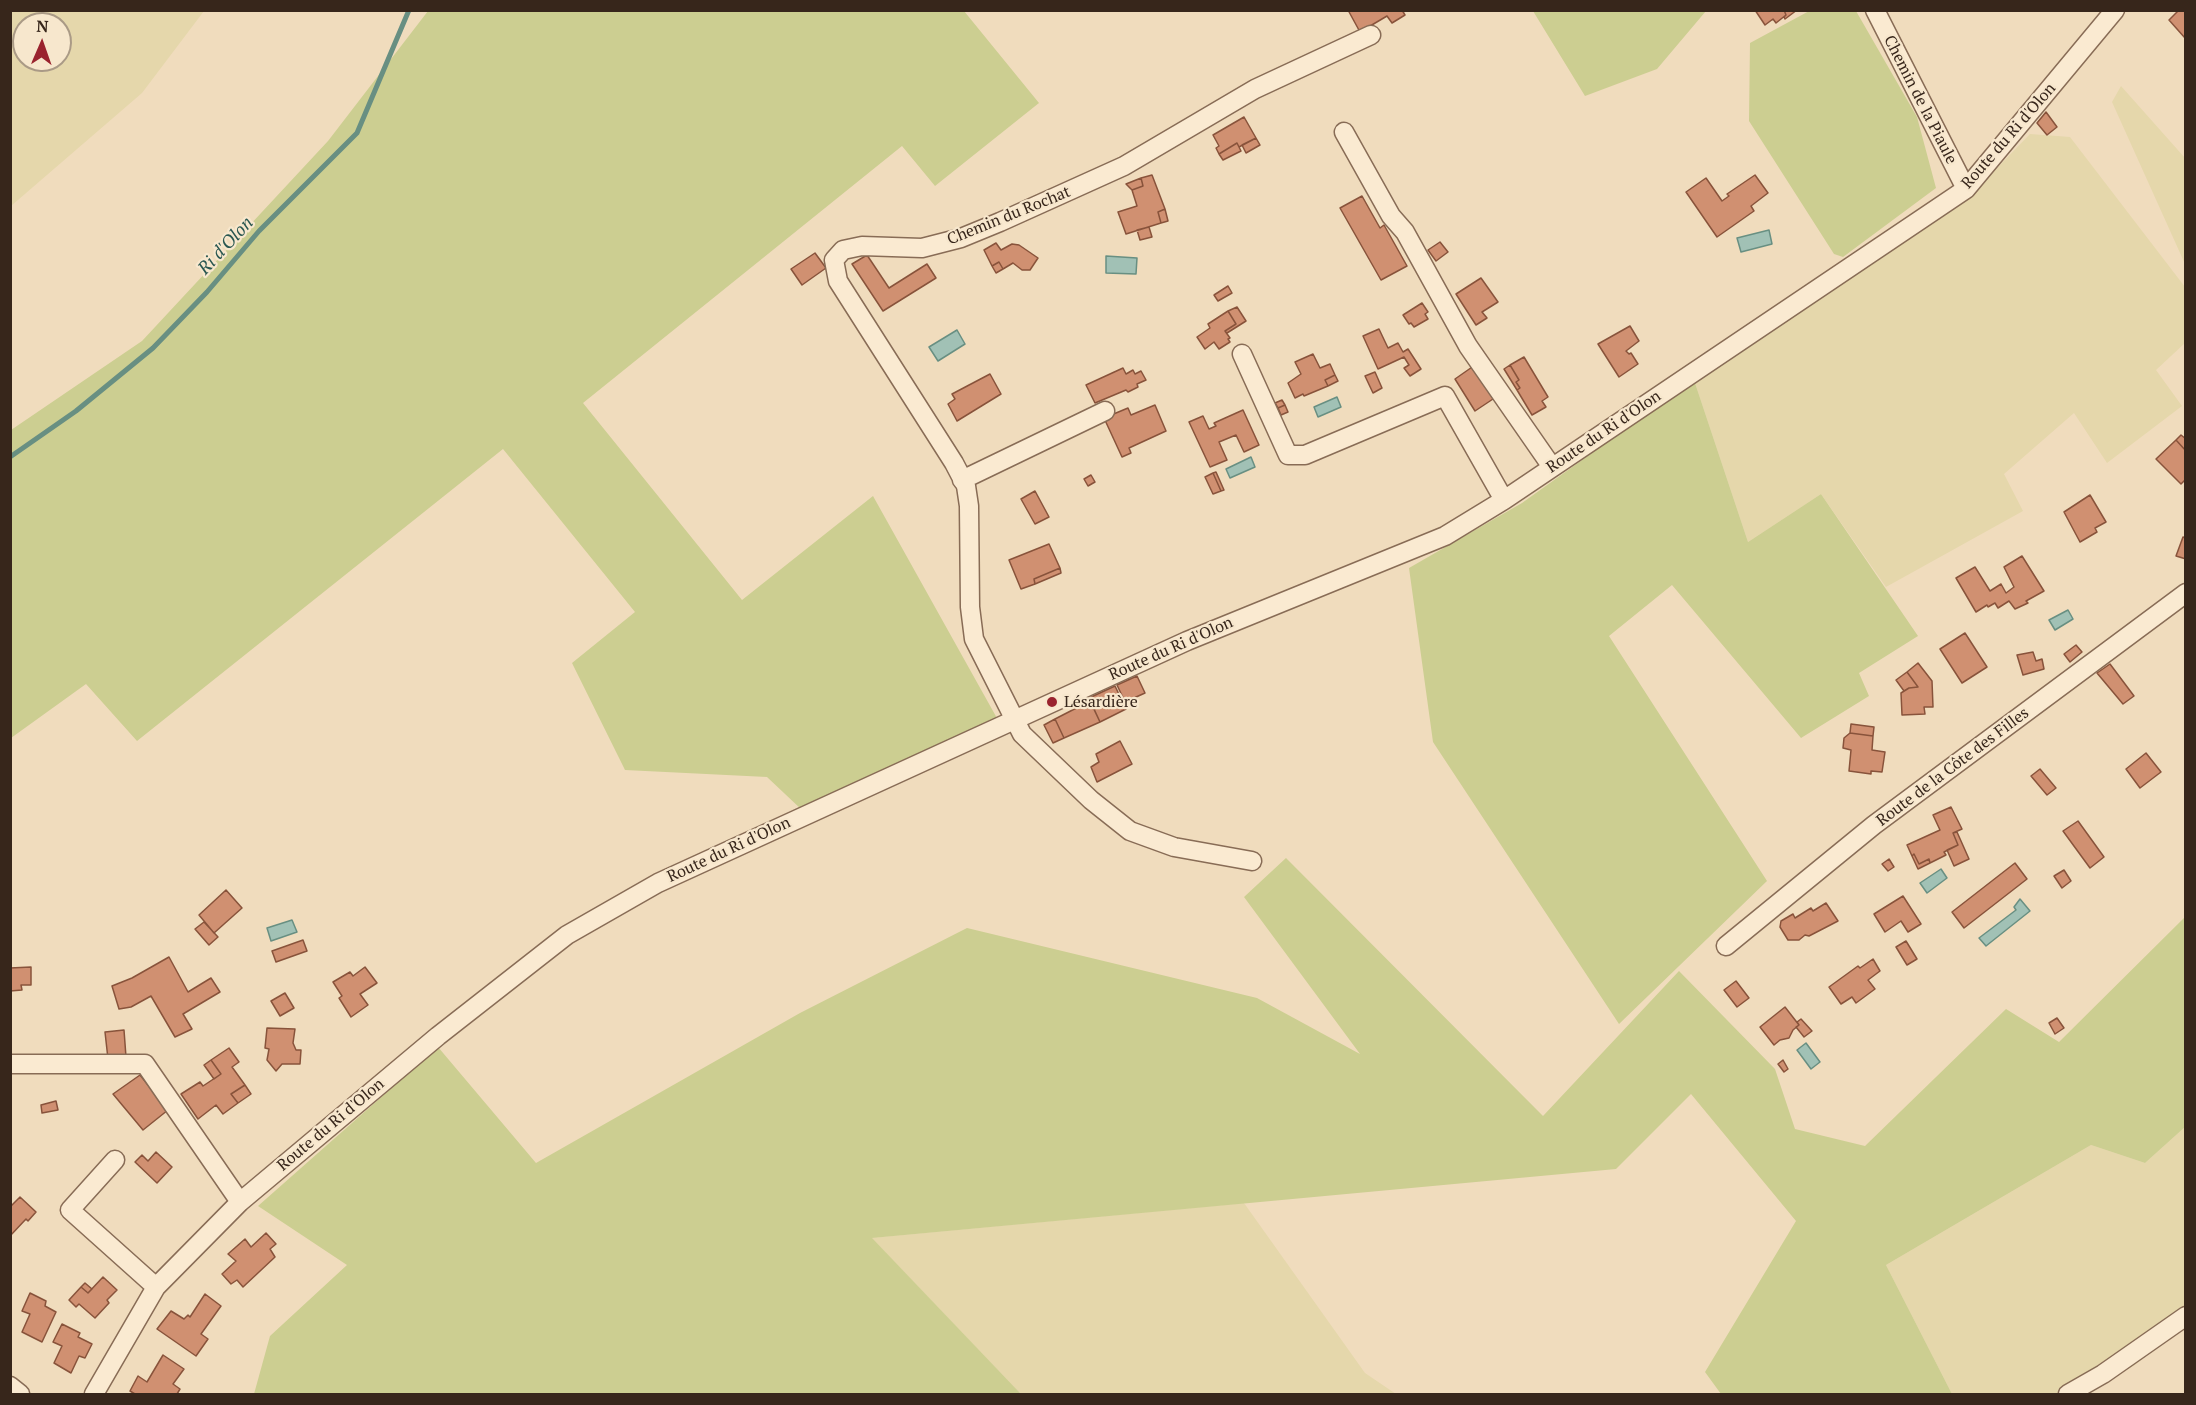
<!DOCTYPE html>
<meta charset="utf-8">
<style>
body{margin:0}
#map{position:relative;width:2196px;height:1405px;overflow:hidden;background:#f0dcbd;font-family:"PT Serif",serif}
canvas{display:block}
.frame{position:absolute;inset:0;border:12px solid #37261b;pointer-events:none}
.north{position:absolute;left:12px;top:12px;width:60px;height:60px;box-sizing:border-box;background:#f7e7cd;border:2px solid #aa9a86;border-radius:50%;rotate:2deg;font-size:16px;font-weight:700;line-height:24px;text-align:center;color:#37261b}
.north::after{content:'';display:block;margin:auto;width:21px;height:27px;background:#9a232e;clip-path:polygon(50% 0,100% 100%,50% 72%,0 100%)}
</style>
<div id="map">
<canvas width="2196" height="1405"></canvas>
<div class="frame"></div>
<div class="north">N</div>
</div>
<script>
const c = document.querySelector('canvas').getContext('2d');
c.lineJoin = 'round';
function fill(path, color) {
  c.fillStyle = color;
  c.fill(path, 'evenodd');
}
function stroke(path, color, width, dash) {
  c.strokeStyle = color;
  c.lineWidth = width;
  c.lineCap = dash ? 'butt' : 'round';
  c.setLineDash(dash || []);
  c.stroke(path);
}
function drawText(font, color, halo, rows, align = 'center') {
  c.font = font + ' "PT Serif",serif';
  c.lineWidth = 4.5;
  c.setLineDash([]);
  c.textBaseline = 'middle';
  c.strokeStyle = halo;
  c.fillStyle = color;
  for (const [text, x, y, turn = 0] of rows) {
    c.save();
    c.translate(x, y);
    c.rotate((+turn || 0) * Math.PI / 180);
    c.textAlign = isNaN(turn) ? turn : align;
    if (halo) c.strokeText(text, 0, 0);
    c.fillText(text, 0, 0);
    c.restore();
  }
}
fill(new Path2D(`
 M 11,10 L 204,11 L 142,93 L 11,206 ZM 24,24 L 60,24 L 60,60 L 24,60 Z
 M 2121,86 L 2185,158 L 2185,264 L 2112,102 Z
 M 2030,134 L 2070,137 L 2185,287 L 2185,343 L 2156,370 L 2182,406 L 2107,463 L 2074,413 L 2004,474 L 2023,511 L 1886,587 L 1821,494 L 1748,542 L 1694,380 L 1968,198 Z
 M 2185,1127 L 2185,1324 L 2135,1365 L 2085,1394 L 1952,1394 L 1886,1265 L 2091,1145 L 2145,1163 Z
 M 1244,1203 L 1365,1373 L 1396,1394 L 1021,1394 L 871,1238 Z`), '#e5d7ab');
fill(new Path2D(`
 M 1811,10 L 1856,11 L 1917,117 L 1936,188 L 1843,257 L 1834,254 L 1749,121 L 1750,43 Z
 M 428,11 L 964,11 L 1039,103 L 935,186 L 902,146 L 583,403 L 742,600 L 873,496 L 998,720 L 802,810 L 767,777 L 625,770 L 572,663 L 635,612 L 503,449 L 137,741 L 86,684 L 11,738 L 11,430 L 142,341 L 328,141 Z
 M 1533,11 L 1706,11 L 1657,69 L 1585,96 Z
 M 1694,380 L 1748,542 L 1821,494 L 1918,636 L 1859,673 L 1869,696 L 1801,738 L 1672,585 L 1609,636 L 1767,881 L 1619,1024 L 1433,742 L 1409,568 L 1522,503 Z
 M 1286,858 L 1543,1116 L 1679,971 L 1775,1069 L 1795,1129 L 1865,1146 L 2006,1009 L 2059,1042 L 2185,917 L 2185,1127 L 2145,1163 L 2091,1145 L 1886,1265 L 1952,1394 L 1721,1394 L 1705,1372 L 1796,1221 L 1691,1094 L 1616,1169 L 872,1238 L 1021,1394 L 254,1394 L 270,1336 L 347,1265 L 258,1206 L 438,1047 L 536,1163 L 800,1013 L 967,928 L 1257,998 L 1360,1054 L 1244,897 Z`), '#ccce91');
const water = new Path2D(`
 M 1769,230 L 1772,244 L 1741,252 L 1737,238 Z
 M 1106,256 L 1137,258 L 1136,274 L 1106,273 Z
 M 957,330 L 965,344 L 938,361 L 929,347 Z
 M 1337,397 L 1341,407 L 1318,417 L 1314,407 Z
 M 1251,457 L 1255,467 L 1230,478 L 1226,469 Z
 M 2068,610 L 2073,619 L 2055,630 L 2049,620 Z
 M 1941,869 L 1947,878 L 1927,893 L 1920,883 Z
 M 2020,899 L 2030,911 L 1986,946 L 1979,938 L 2016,910 L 2014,907 Z
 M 292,920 L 297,932 L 271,941 L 267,928 Z
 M 1806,1043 L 1820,1062 L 1811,1069 L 1797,1050 Z`);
fill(water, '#a1c1b5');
stroke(water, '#688f82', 1.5);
stroke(new Path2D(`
 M 10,457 L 76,411 L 153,348 L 207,292 L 259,231 L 357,133 L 409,10`), '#688f82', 5);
const building = new Path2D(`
 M 1348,10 L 1402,10 L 1405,15 L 1392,23 L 1387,16 L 1360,32 Z
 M 1755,10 L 1784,10 L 1786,15 L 1776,23 L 1773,19 L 1765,25 Z
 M 1797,10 L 1785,19 L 1784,17 L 1786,15 L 1784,10 Z
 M 2179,10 L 2186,10 L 2185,38 L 2169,20 Z
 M 2046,112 L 2057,127 L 2047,135 L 2037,123 Z
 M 1244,117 L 1256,138 L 1239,147 L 1237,143 L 1219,154 L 1216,148 L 1219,146 L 1213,135 Z
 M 1256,138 L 1260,145 L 1246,153 L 1242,145 Z
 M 1237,143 L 1241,151 L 1223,160 L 1219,154 Z
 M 1152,175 L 1165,209 L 1158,212 L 1161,223 L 1126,234 L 1118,212 L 1137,206 L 1132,190 L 1143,186 L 1141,178 Z
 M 1755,175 L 1768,193 L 1751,206 L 1754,211 L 1717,237 L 1686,192 L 1706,178 L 1722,201 L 1729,196 L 1727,194 Z
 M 1141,178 L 1143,186 L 1132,190 L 1126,184 Z
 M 1362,196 L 1380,228 L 1384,225 L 1407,266 L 1381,280 L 1340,208 Z
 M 1165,209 L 1168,221 L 1161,223 L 1158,212 Z
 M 1149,227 L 1152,237 L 1140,240 L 1137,230 Z
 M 1440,242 L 1448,252 L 1436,261 L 1428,250 Z
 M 996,243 L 1001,250 L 1012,244 L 1019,245 L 1038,258 L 1030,270 L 1022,270 L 1013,263 L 1003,269 L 999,262 L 992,266 L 984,250 Z
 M 815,253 L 826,268 L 802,285 L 791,269 Z
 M 867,255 L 889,288 L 927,264 L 936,278 L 883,311 L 852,264 Z
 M 999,262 L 1003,269 L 996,273 L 992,266 Z
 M 1481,278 L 1498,302 L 1482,312 L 1487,318 L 1476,325 L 1456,294 Z
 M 1228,286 L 1232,293 L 1218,301 L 1214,295 Z
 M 1422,303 L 1428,312 L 1425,314 L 1428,319 L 1414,327 L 1411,323 L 1409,324 L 1403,315 Z
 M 1237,307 L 1246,321 L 1227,333 L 1225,331 L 1236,324 L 1228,311 Z
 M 1228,311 L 1236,324 L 1225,331 L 1230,338 L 1228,339 L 1230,342 L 1219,349 L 1214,342 L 1205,349 L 1197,337 L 1210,328 L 1208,324 Z
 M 1630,326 L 1639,341 L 1626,351 L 1629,354 L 1631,353 L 1638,364 L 1619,377 L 1598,344 Z
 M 1379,329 L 1388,348 L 1398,343 L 1403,352 L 1408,349 L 1421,369 L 1410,376 L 1404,368 L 1409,365 L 1404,357 L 1378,369 L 1363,336 Z
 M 1313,354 L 1320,368 L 1330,364 L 1335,375 L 1325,380 L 1328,386 L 1304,396 L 1303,394 L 1295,398 L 1288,383 L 1301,374 L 1295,362 Z
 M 1524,357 L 1548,397 L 1542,401 L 1546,407 L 1532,415 L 1517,390 L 1520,388 L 1516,382 L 1519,380 L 1510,365 Z
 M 1475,365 L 1496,397 L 1475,411 L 1455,379 Z
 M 1510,365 L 1519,380 L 1516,382 L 1520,388 L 1517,390 L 1504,369 Z
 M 1123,368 L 1126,374 L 1133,370 L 1135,374 L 1141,371 L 1146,380 L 1137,384 L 1138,387 L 1128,392 L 1126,390 L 1095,403 L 1086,385 Z
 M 1375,372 L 1382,388 L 1373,393 L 1365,376 Z
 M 990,374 L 1001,394 L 957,421 L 948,404 L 955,399 L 952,394 Z
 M 1335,375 L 1338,381 L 1328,386 L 1325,380 Z
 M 1282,400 L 1285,405 L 1278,408 L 1275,403 Z
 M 1155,405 L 1166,431 L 1129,448 L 1131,453 L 1122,457 L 1104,418 L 1128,408 L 1131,415 Z
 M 1285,405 L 1288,412 L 1281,415 L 1278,408 Z
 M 1243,410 L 1259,445 L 1244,452 L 1236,435 L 1219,442 L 1227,460 L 1210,467 L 1189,422 L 1203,416 L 1209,429 L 1216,426 L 1214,423 Z
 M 2181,435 L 2186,439 L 2186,451 L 2176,440 Z
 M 2176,440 L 2186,451 L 2186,479 L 2181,484 L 2156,459 Z
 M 1216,472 L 1224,490 L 1221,491 L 1213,473 Z
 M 1213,473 L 1221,491 L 1213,494 L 1205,477 Z
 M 1091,475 L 1095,482 L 1088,486 L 1084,479 Z
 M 1035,491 L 1049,517 L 1035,524 L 1021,499 Z
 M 2090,495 L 2106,522 L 2095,528 L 2097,532 L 2080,542 L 2064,512 Z
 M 2183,537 L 2186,538 L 2186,559 L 2176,556 Z
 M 1049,544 L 1060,568 L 1034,579 L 1035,584 L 1021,589 L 1009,560 Z
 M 2022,556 L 2044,591 L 2026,601 L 2028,603 L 2015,609 L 2009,601 L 1998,608 L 1995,603 L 1988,607 L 1987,605 L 1976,612 L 1956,578 L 1975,567 L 1990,591 L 2001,584 L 2006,593 L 2014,587 L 2004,567 Z
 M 1060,568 L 1061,573 L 1035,584 L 1034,579 Z
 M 1965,633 L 1987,667 L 1962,683 L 1940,649 Z
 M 2076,645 L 2082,652 L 2070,662 L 2064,654 Z
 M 2033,652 L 2036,661 L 2042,659 L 2044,669 L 2023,675 L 2017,655 Z
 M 1918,663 L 1932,681 L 1933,707 L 1924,707 L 1925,714 L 1902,715 L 1901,693 L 1909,688 L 1918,687 L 1907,672 Z
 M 2110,664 L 2134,696 L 2123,704 L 2097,673 Z
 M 1907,672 L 1918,687 L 1909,688 L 1904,691 L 1896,680 Z
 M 1137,676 L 1145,693 L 1125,702 L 1117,685 Z
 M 1115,686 L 1126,709 L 1100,722 L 1089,698 Z
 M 1090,701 L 1100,722 L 1064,738 L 1055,719 Z
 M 1055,719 L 1064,738 L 1053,743 L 1044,725 Z
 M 1851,724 L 1874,727 L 1873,736 L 1850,733 Z
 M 1850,733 L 1873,736 L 1872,750 L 1885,752 L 1882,772 L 1871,771 L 1871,774 L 1849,771 L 1851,750 L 1843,748 L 1844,738 Z
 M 1120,741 L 1132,764 L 1097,782 L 1091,767 L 1099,762 L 1096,754 Z
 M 2146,753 L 2161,772 L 2140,788 L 2126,769 Z
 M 2040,769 L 2056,788 L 2047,795 L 2031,776 Z
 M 1951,807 L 1962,829 L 1953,833 L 1958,845 L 1944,852 L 1946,855 L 1930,863 L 1929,859 L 1919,864 L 1914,854 L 1912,856 L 1907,845 L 1940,830 L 1933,815 Z
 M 2078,821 L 2104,857 L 2090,868 L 2063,831 Z
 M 1957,832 L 1969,859 L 1954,866 L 1947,850 L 1958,845 L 1953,833 Z
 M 1914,854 L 1919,864 L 1929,859 L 1930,863 L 1918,869 L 1912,856 Z
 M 1889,859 L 1894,867 L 1888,871 L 1882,864 Z
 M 2015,863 L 2027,879 L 1964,928 L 1952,912 Z
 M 2064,870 L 2071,881 L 2062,888 L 2054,876 Z
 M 226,890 L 242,908 L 214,933 L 199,915 Z
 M 1903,896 L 1921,924 L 1908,932 L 1901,921 L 1885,932 L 1874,914 Z
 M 1826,903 L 1838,921 L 1809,936 L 1805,935 L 1799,940 L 1788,940 L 1780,927 L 1781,921 L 1793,914 L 1795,918 L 1811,908 L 1813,911 Z
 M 204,922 L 218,937 L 209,945 L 195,929 Z
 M 303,940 L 307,951 L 276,962 L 272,951 Z
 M 1906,941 L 1917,959 L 1907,965 L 1896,947 Z
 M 169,957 L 188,992 L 211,978 L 220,992 L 183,1014 L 192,1029 L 175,1037 L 151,996 L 131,1007 L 119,1009 L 112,986 L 132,978 Z
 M 1873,959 L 1880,971 L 1868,980 L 1875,989 L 1856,1003 L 1852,997 L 1841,1004 L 1829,987 L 1858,966 L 1860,968 Z
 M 31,967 L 31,985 L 21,985 L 22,990 L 10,991 L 10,968 Z
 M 365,967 L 377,983 L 360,994 L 368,1005 L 351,1017 L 339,998 L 342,996 L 333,982 L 350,972 L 353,976 Z
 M 1736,981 L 1749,998 L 1737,1007 L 1724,990 Z
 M 285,993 L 294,1008 L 280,1016 L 271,1001 Z
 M 1785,1007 L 1799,1025 L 1793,1030 L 1789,1038 L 1780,1040 L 1774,1045 L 1760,1027 Z
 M 2057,1018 L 2064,1028 L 2055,1034 L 2049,1023 Z
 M 1801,1019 L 1812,1031 L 1804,1037 L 1796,1027 L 1799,1025 L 1797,1022 Z
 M 267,1028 L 295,1029 L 293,1043 L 296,1050 L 301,1050 L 300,1064 L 282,1064 L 276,1071 L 267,1060 L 269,1049 L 265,1048 Z
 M 124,1030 L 126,1057 L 108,1059 L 105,1032 Z
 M 229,1048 L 239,1062 L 232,1067 L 245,1085 L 231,1094 L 238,1103 L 223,1114 L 216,1105 L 198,1119 L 181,1094 L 200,1082 L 203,1086 L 221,1074 L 211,1060 Z
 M 211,1060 L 221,1074 L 214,1079 L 204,1065 Z
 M 1783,1060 L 1788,1069 L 1784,1072 L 1778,1064 Z
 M 140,1075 L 168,1110 L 143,1130 L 113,1094 Z
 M 245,1085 L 251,1094 L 238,1103 L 231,1094 Z
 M 56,1101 L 58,1110 L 42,1113 L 41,1105 Z
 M 156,1152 L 172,1167 L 157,1183 L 135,1162 L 142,1155 L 148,1161 Z
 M 20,1197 L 36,1212 L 28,1221 L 26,1219 L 10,1236 L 10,1207 Z
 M 266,1233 L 276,1244 L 270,1249 L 275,1257 L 243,1287 L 237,1280 L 231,1284 L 222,1274 L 236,1261 L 228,1254 L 245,1239 L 251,1247 Z
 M 103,1277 L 117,1290 L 107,1300 L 109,1303 L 95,1318 L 79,1304 L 76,1307 L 69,1300 L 81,1287 L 88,1293 Z
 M 85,1283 L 92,1289 L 88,1293 L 81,1287 Z
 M 30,1293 L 46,1301 L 45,1306 L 56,1312 L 42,1342 L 22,1332 L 30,1314 L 22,1311 Z
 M 205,1294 L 221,1306 L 201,1334 L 208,1339 L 196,1356 L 157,1329 L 171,1311 L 184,1319 L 188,1315 L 190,1317 Z
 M 62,1324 L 80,1333 L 78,1337 L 92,1344 L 85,1358 L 79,1356 L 71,1373 L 54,1363 L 62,1346 L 53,1342 Z
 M 163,1355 L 184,1369 L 173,1384 L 180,1389 L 177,1394 L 135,1394 L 130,1391 L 138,1376 L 147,1382 Z`);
fill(building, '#d09071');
stroke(building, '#88533b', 1.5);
const minor = new Path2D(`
 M 1875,10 L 1966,189
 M 1344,132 L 1391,216 L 1405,232 L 1468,346 L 1552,467
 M 1242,354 L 1288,455 L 1305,455 L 1445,396 L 1504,500
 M 962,480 L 1105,411
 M 1252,861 L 1174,847 L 1130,831 L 1091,800 L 1022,734 L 974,639 L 970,607 L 969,506 L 966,486 L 954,463 L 838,281 L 834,260 L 843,250 L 862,246 L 922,248 L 961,238 L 1000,222 L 1124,166 L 1255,89 L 1371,35
 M 1726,946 L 1874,825 L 2186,593
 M 10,1064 L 145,1064 L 240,1202
 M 115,1160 L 70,1210 L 156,1287
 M 10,1386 L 20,1394
 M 94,1394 L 156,1287 L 240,1202 L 438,1036 L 567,935 L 658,883 L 1187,641 L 1445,536 L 1504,500 L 1966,189 L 2115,10
 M 2068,1394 L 2103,1374 L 2186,1316`);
stroke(minor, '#886c56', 21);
stroke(minor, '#faead1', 18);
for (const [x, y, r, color] of [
 [1052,702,6,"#9a232e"]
]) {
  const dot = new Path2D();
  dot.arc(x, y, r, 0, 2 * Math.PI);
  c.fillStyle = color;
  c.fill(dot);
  stroke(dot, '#f7e7cd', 2);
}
drawText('16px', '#37261b', '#f7e7cd', [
 ["Chemin de la Piaule",1920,100,63],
 ["Route du Ri d'Olon",2009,136,-49],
 ["Chemin du Rochat",1009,216,-22],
 ["Route du Ri d'Olon",1604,432,-34],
 ["Route du Ri d'Olon",1171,649,-24],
 ["Route de la Côte des Filles",1953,767,-37],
 ["Route du Ri d'Olon",729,850,-25],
 ["Route du Ri d'Olon",331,1125,-40]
]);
drawText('16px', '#37261b', '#f7e7cd', [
 ["Lésardière",1064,702]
], 'left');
drawText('italic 18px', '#2a5751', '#f7e7cd', [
 ["Ri d'Olon",226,246,-47]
]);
</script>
